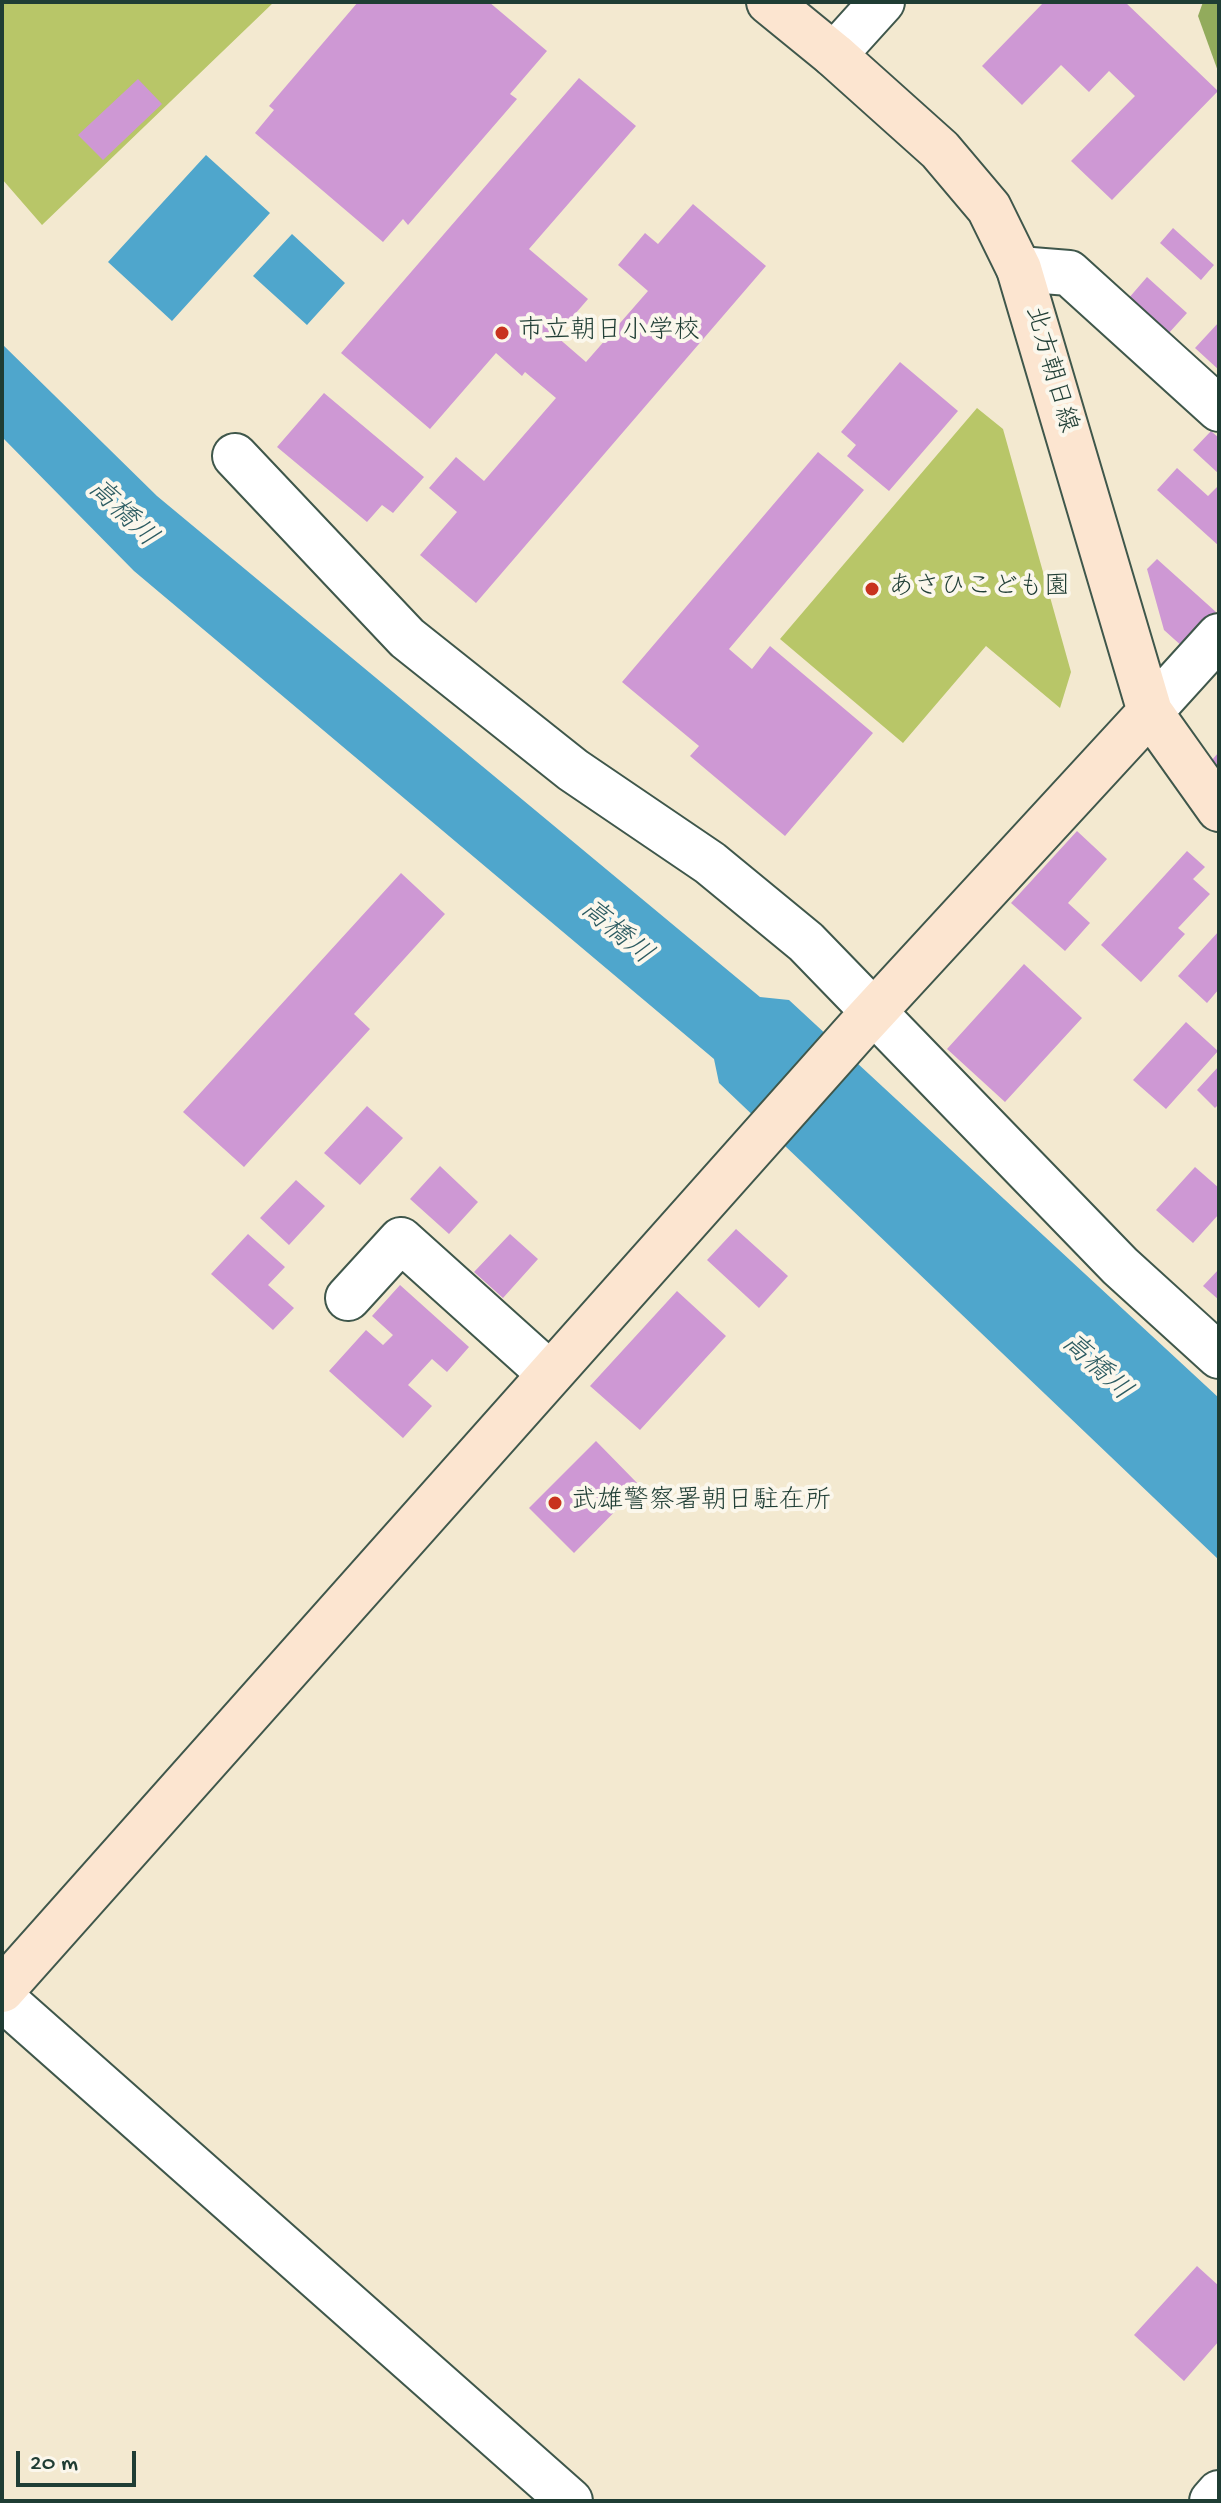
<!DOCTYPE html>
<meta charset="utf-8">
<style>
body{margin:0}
#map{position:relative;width:1221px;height:2503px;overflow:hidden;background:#f3e9d0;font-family:"Gochi Hand",sans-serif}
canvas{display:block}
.frame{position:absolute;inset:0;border:4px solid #1f3d34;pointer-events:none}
.scale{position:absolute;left:16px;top:2451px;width:120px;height:36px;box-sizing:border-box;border:4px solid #1f3d34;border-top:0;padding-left:10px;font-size:24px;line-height:28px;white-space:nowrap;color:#1f3d34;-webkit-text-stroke:6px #fbf7ec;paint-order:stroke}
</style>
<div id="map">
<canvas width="1221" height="2503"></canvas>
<div class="frame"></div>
<div class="scale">20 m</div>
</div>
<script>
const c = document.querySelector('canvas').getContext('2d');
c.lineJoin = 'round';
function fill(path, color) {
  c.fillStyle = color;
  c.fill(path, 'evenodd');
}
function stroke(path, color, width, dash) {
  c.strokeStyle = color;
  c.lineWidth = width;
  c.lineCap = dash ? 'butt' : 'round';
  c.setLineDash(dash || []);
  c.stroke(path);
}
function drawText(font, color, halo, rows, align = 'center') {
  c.font = font + ' "Gochi Hand","Klee One",sans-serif';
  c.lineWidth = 8;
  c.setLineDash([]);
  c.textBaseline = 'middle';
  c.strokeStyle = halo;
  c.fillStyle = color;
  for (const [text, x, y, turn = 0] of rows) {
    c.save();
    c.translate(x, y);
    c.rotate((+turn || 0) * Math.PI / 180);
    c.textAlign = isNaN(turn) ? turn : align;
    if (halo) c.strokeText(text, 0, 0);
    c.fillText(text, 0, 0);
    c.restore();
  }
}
fill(new Path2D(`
 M 2,2 L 274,2 L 42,225 L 2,179 Z
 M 977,408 L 1003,429 L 1071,672 L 1060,708 L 986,646 L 903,743 L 780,639 Z`), '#b8c668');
fill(new Path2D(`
 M 1203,2 L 1219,2 L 1219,74 L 1198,16 Z`), '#92ab5c');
fill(new Path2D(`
 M 206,155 L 270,213 L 172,321 L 108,262 Z
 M 292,234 L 345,283 L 307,325 L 253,276 Z
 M 2,344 L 157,496 L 760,997 L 789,1000 L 1219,1398 L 1219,1560 L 719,1083 L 714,1059 L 134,571 L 2,437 Z`), '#4fa6cc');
fill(new Path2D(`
 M 358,2 L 489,2 L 547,51 L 510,94 L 517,99 L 408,225 L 403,219 L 383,242 L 255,133 L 274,110 L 269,106 Z
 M 1044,2 L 1125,2 L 1218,91 L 1112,200 L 1071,161 L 1135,96 L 1109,71 L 1089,92 L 1061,65 L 1022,105 L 982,66 Z
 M 579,78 L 636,126 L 529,249 L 588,299 L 556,336 L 586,362 L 648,291 L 618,265 L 645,233 L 658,244 L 693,204 L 766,266 L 476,603 L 420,555 L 457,512 L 429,488 L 456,457 L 484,481 L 556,398 L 525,372 L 522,376 L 496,353 L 430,429 L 341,353 Z
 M 138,79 L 162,104 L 103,160 L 78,135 Z
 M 1173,228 L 1214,265 L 1201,280 L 1160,243 Z
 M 1147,277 L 1187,313 L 1168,334 L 1128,299 Z
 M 1219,322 L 1219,370 L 1195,348 Z
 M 900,362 L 958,411 L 889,491 L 847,456 L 856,445 L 841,432 Z
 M 324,393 L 424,477 L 393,513 L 382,505 L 367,522 L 277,447 Z
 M 1211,431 L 1219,438 L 1219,474 L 1193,450 Z
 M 818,452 L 864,490 L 729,649 L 752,669 L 770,646 L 873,733 L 785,836 L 690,756 L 699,746 L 622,682 Z
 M 1177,468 L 1208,496 L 1219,485 L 1219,546 L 1157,490 Z
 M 1157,559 L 1216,612 L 1184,648 L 1164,630 L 1147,569 Z
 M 1219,752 L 1219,768 L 1211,761 Z
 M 1077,831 L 1107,859 L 1068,903 L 1090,923 L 1065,951 L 1011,903 Z
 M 1187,851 L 1205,867 L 1193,879 L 1210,894 L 1178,928 L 1185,934 L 1141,982 L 1101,945 Z
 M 401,873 L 445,914 L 354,1014 L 370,1029 L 244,1167 L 183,1112 Z
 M 1219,931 L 1219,989 L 1207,1003 L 1178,976 Z
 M 1024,964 L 1082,1018 L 1005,1102 L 947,1049 Z
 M 1186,1022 L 1218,1051 L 1166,1109 L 1133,1080 Z
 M 1219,1066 L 1219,1104 L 1215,1108 L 1197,1090 Z
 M 367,1106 L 403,1138 L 360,1185 L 324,1153 Z
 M 440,1166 L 478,1202 L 449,1234 L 410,1199 Z
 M 1195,1167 L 1219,1188 L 1219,1214 L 1193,1243 L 1156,1210 Z
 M 296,1180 L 325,1206 L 289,1245 L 260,1218 Z
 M 736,1229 L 788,1276 L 759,1308 L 707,1260 Z
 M 248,1234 L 285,1267 L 268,1285 L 294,1308 L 273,1330 L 211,1274 Z
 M 510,1234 L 538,1259 L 503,1298 L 474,1272 Z
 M 1219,1269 L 1219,1300 L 1203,1286 Z
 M 400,1285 L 469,1347 L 447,1372 L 432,1359 L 408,1385 L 432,1406 L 403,1438 L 329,1371 L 366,1330 L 383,1345 L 393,1335 L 372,1316 Z
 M 677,1291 L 726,1336 L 640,1430 L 590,1386 Z
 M 596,1441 L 640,1486 L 574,1553 L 529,1508 Z
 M 1197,2266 L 1219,2286 L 1219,2341 L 1184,2381 L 1134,2335 Z`), '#ce98d4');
const street = new Path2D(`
 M 834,55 L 882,2
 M 1019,269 L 1069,273 L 1219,409
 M 235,456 L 407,638 L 573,770 L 710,863 L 806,942 L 1120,1266 L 1219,1356
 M 1150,712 L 1219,636
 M 348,1298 L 401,1240 L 550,1374
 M 2,1998 L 570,2501
 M 1212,2501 L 1219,2493`);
const secondary = new Path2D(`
 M 769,2 L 834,55 L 940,150 L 989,208 L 1019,269 L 1150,712 L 1219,809
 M 2,1990 L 857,1030 L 1150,712`);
stroke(street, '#3f574b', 48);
stroke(secondary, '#3f574b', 48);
stroke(street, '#fff', 44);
stroke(secondary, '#fce5d0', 44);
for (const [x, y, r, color] of [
 [502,333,8,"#c8321e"],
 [872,589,8,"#c8321e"],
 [555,1503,8,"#c8321e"]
]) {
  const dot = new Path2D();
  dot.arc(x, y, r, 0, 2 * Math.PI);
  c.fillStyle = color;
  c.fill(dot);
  stroke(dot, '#fbf7ec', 3);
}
drawText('26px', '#1f3d34', '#fbf7ec', [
 ["市立朝日小学校",518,333],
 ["あさひこども園",888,589],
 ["武雄警察署朝日駐在所",571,1503]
], 'left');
drawText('26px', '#1f3d34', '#fbf7ec', [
 ["北方朝日線",1049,370,74]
]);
drawText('italic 28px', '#2d5c62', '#fbf7ec', [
 ["高橋川",121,515,44],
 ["高橋川",615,934,40],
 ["高橋川",1095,1369,43]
]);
</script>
